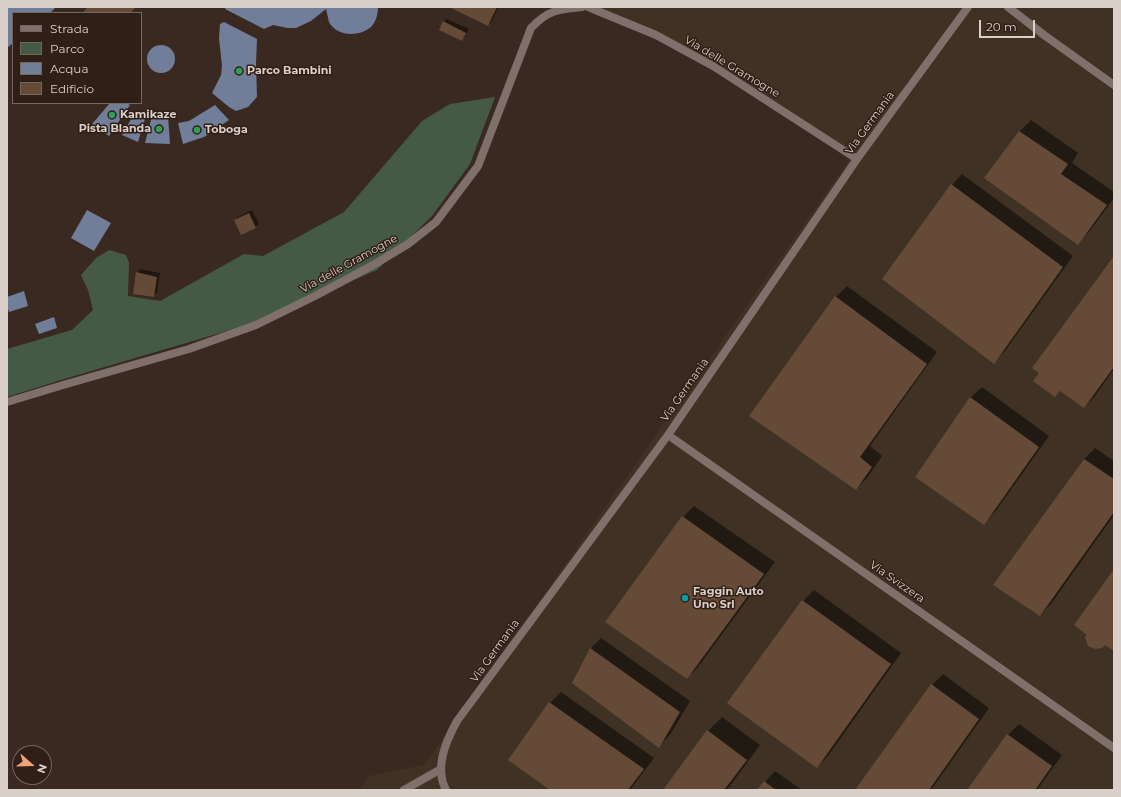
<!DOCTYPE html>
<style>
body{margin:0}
#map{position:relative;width:1121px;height:797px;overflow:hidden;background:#3a2921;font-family:Montserrat,sans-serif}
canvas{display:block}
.frame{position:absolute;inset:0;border:8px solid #dbcfca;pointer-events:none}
.legend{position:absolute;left:12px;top:12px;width:130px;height:92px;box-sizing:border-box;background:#301f17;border:1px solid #74655f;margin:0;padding:5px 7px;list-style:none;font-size:12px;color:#dbcfca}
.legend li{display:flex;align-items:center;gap:8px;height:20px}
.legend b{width:20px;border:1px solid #74655f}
.north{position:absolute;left:12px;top:745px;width:40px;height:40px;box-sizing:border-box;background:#301f17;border:1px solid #74655f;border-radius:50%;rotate:110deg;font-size:11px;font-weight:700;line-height:16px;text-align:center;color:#dbcfca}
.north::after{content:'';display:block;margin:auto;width:14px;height:18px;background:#f0a378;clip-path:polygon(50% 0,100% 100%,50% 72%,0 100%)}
.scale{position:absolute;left:979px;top:20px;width:56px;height:18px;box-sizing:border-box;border:2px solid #dbcfca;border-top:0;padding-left:5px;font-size:12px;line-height:14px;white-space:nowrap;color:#dbcfca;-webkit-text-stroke:3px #301f17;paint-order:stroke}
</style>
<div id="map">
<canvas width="1121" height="797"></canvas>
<div class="frame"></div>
<ul class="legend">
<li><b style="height:5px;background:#80706c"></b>Strada</li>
<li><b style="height:11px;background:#455a44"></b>Parco</li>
<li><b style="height:11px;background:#707e9a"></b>Acqua</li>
<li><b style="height:11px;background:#654b37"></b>Edificio</li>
</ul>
<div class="north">N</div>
<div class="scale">20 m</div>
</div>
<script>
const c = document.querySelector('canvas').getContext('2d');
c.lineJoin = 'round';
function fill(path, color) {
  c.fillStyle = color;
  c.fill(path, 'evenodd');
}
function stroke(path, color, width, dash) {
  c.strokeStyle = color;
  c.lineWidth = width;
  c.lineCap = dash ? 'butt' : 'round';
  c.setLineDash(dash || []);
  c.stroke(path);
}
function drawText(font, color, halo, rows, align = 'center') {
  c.font = font + ' Montserrat,sans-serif';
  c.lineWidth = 3;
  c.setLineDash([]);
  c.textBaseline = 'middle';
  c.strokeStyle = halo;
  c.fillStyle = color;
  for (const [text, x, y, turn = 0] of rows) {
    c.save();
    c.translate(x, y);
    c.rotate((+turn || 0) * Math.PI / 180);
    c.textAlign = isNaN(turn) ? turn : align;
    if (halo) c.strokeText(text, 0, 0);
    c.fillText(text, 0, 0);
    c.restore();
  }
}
fill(new Path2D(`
 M 599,7 L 1114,7 L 1114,790 L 359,790 L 368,776 L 424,765 L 852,156 L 715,65 Z`), '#3f3224');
fill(new Path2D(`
 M 495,97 L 470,164 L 432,216 L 377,270 L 254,323 L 64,379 L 7,397 L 7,349 L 72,330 L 93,310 L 88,290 L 81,275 L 96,258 L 109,250 L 126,255 L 129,263 L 128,296 L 160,301 L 244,254 L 263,256 L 344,212 L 422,121 L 450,104 Z`), '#455a44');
fill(new Path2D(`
 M 7,7 L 56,7 L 50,13 L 13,13 L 13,43 L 7,48 Z
 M 226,7 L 378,7 C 378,14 376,22 371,27 C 359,37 337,37 329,22 C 328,18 327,13 326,9 L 311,21 L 296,28 L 288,28 L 273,25 L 264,29 L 225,9 Z
 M 224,22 L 257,39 L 256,63 L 257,97 L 248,107 L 236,111 L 229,107 L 212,93 L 221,75 L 222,66 L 219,38 L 220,24 Z
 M147 59a14 14 0 1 1 28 0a14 14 0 1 1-28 0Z
 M 110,103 L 127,103 L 130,105 L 109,136 L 92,124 Z
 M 215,105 L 229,120 L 204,137 L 183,144 L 178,123 L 189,121 Z
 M 134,114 L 145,119 L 138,142 L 122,135 Z
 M 152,116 L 168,116 L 170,144 L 145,143 Z
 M 87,210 L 111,223 L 94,251 L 71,238 Z
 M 24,291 L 28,306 L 9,312 L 7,306 L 7,297 Z
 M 54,317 L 57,328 L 39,334 L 35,324 Z`), '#707e9a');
fill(new Path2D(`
 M 451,7 L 498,7 L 492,21 L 488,25 Z
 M 447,19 L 469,29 L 462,40 L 443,22 Z
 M 1031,120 L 1078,153 L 1072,163 L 1114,192 L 1114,198 L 1089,232 L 1078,243 L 985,178 L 1020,131 Z
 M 962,174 L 1073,256 L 1005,351 L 994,362 L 952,185 Z
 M 252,210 L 259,224 L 255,227 L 235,220 L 238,217 Z
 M 1114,258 L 1114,369 L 1095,396 L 1084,407 L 1061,390 L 1055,396 Z
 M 140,269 L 160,273 L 157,292 L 154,295 L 137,273 Z
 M 847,286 L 937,352 L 870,446 L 882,456 L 867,478 L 856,489 L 836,297 Z
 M 982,387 L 1049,436 L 995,512 L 984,523 L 917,477 L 971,397 Z
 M 1095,448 L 1114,461 L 1114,515 L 1051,604 L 1040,615 L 995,585 L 1084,459 Z
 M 694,506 L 775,562 L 698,667 L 687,678 L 606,621 L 683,517 Z
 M 814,590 L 901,653 L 828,756 L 817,767 L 729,703 L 803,601 Z
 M 601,638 L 690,701 L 670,735 L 659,746 L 591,648 Z
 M 943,674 L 989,708 L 931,790 L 856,790 L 932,685 Z
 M 561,692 L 654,758 L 630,790 L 552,790 L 509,760 L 550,703 Z
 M 722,717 L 760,745 L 727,790 L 665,790 L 708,731 Z
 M 1019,724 L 1062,755 L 1037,790 L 968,790 L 1008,735 Z
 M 775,771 L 802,790 L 758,790 L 765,782 Z`), '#0007');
fill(new Path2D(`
 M 88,7 L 136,7 L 130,13 L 82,13 Z
 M 449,7 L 477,8 L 497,7 L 488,26 Z
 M 443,21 L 466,33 L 462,41 L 439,30 Z
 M 1019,131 L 1068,164 L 1061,174 L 1107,205 L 1078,245 L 984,178 Z
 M 951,184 L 1063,267 L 994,364 L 882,279 Z
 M 249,213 L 256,228 L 241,235 L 234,220 Z
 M 1114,256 L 1114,367 L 1084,408 L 1060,391 L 1055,397 L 1033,381 L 1039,373 L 1032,368 Z
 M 136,272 L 157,277 L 154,297 L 133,294 Z
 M 835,296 L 927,364 L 860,457 L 872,467 L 856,490 L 749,416 Z
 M 970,397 L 1039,447 L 984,525 L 915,477 Z
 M 1084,459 L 1114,479 L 1114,512 L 1040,616 L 993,585 Z
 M 682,516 L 764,574 L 687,679 L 605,622 Z
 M 1114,569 L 1114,651 L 1105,645 L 1102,648 L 1095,649 L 1088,646 L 1085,637 L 1087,635 L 1074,625 Z
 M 802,600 L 891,664 L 817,768 L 727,703 Z
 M 590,648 L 680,712 L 659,748 L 572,683 Z
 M 931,684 L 979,719 L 929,790 L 855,790 Z
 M 549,702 L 644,769 L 628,790 L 550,790 L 508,760 Z
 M 707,730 L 747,760 L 724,790 L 663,790 Z
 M 1007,734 L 1052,766 L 1035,790 L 967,790 Z
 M 764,781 L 776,790 L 757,790 Z`), '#654b37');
stroke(new Path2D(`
 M 404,790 L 441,769`), '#80706c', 8);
stroke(new Path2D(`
 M 588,7 L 656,35 L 713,66 L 857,159
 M 1008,7 L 1044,35 L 1114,85
 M 7,402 L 63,385 L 189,349 L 256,325 L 315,296 L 375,264 L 408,244 L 436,222 L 478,166 L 531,28 C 548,10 559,9 582,7
 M 668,435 L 1114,748
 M 446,790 C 434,768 446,741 457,721 L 668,435 L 857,159 L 968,7`), '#80706c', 8);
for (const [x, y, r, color] of [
 [239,71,4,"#2e9e5b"],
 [112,115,4,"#2e9e5b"],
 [159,129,4,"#2e9e5b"],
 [197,130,4,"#2e9e5b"],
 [685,598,4,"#0f9aa8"]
]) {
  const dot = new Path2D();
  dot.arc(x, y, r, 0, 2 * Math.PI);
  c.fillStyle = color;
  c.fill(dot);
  stroke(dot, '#301f17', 1.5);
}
drawText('11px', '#dbcfca', '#301f17', [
 ["Via delle Gramogne",732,67,31],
 ["Via Germania",870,123,-54],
 ["Via delle Gramogne",349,264,-29],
 ["Via Germania",685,390,-55],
 ["Via Svizzera",897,582,35],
 ["Via Germania",495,651,-54]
]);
drawText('bold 11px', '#dbcfca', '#301f17', [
 ["Parco Bambini",247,71],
 ["Kamikaze",120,115],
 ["Pista Blanda",151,129,"right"],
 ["Toboga",205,130],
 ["Faggin Auto",693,592],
 ["Uno Srl",693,605]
], 'left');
</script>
